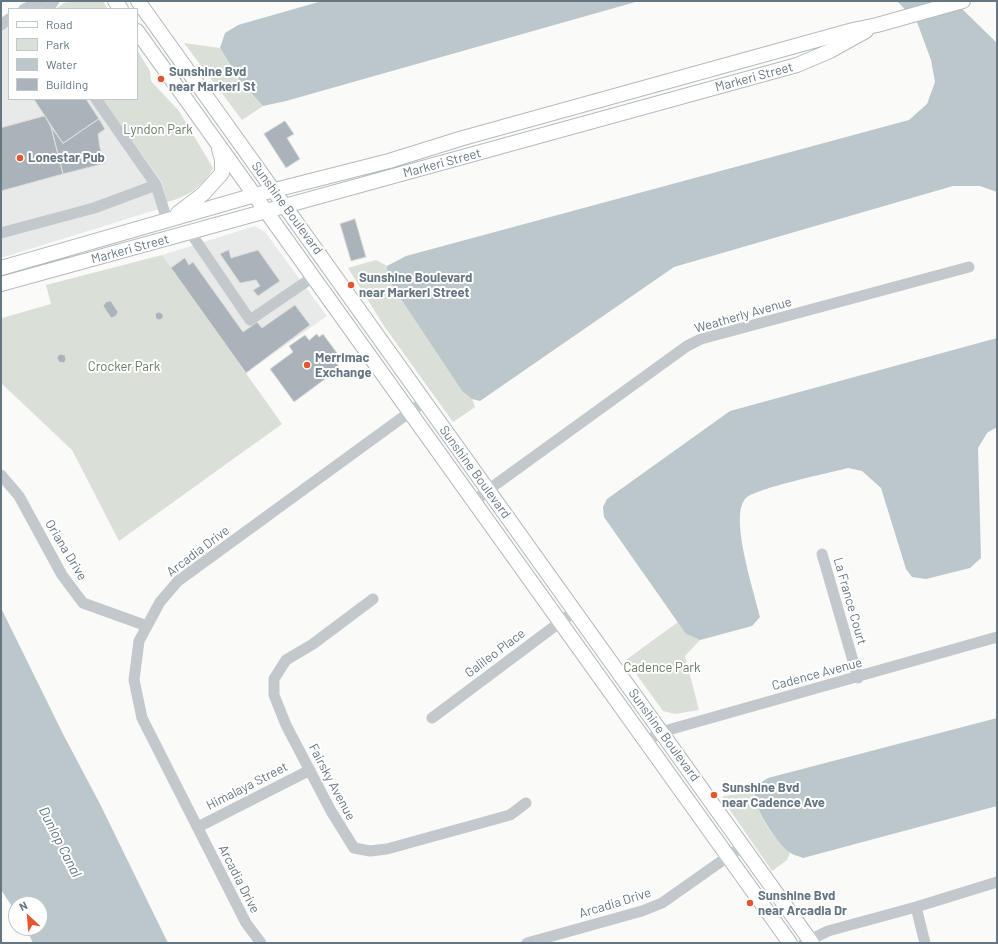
<!DOCTYPE html>
<style>
body{margin:0}
#map{position:relative;width:998px;height:944px;overflow:hidden;background:#fafaf8;font-family:Barlow,sans-serif}
canvas{display:block}
.frame{position:absolute;inset:0;border:2px solid #657683;pointer-events:none}
.legend{position:absolute;left:8px;top:8px;width:130px;height:92px;box-sizing:border-box;background:#fff;border:1px solid #c1c8cd;margin:0;padding:5px 7px;list-style:none;font-size:12px;color:#657683}
.legend li{display:flex;align-items:center;gap:8px;height:20px}
.legend b{width:20px;border:1px solid #c1c8cd}
.north{position:absolute;left:8px;top:896px;width:40px;height:40px;box-sizing:border-box;background:#fff;border:1px solid #c1c8cd;border-radius:50%;rotate:334deg;font-size:11px;font-weight:700;line-height:16px;text-align:center;color:#657683}
.north::after{content:'';display:block;margin:auto;width:14px;height:18px;background:#e4572e;clip-path:polygon(50% 0,100% 100%,50% 72%,0 100%)}
</style>
<div id="map">
<canvas width="998" height="944"></canvas>
<div class="frame"></div>
<ul class="legend">
<li><b style="height:5px;background:#fff"></b>Road</li>
<li><b style="height:11px;background:#dadfd7"></b>Park</li>
<li><b style="height:11px;background:#bbc7cb"></b>Water</li>
<li><b style="height:11px;background:#aab3b9"></b>Building</li>
</ul>
<div class="north">N</div>
</div>
<script>
const c = document.querySelector('canvas').getContext('2d');
c.lineJoin = 'round';
function fill(path, color) {
  c.fillStyle = color;
  c.fill(path, 'evenodd');
}
function stroke(path, color, width, dash) {
  c.strokeStyle = color;
  c.lineWidth = width;
  c.lineCap = dash ? 'butt' : 'round';
  c.setLineDash(dash || []);
  c.stroke(path);
}
function drawText(font, color, halo, rows, align = 'center') {
  c.font = font + ' Barlow,sans-serif';
  c.lineWidth = 4;
  c.setLineDash([]);
  c.textBaseline = 'middle';
  c.strokeStyle = halo;
  c.fillStyle = color;
  for (const [text, x, y, turn = 0] of rows) {
    c.save();
    c.translate(x, y);
    c.rotate((+turn || 0) * Math.PI / 180);
    c.textAlign = isNaN(turn) ? turn : align;
    if (halo) c.strokeText(text, 0, 0);
    c.fillText(text, 0, 0);
    c.restore();
  }
}
fill(new Path2D(`
 M 9,13 L 9,99 L 102,99 L 162,182 L 167,202 L 159,209 L 1,258 L 1,19 Z
 M 255,226 L 265,232 L 327,316 L 246,373 L 162,255 Z`), '#e8e9e9');
fill(new Path2D(`
 M 73,1 L 103,1 L 108,9 L 55,9 L 64,3 Z
 M 184,43 L 220,48 L 238,80 L 263,106 L 242,120 Z
 M 137,50 L 150,71 L 151,81 L 179,111 L 213,168 C 203,187 187,197 167,202 L 162,182 L 102,99 L 137,99 Z
 M 162,255 L 282,424 L 119,541 L 72,450 L 1,383 L 1,315 L 2,318 L 51,304 L 46,285 Z
 M 376,260 L 387,266 L 387,278 L 462,391 L 472,399 L 475,407 L 453,422 L 384,326 L 348,268 Z
 M 678,622 L 686,634 L 700,640 L 685,656 L 699,710 L 675,714 L 663,711 L 626,660 Z
 M 748,793 L 755,793 C 755,814 775,839 790,853 L 787,860 L 772,871 L 723,800 L 723,796 Z`), '#dadfd7');
fill(new Path2D(`
 M 322,1 L 639,1 L 286,101 L 263,106 L 239,80 L 220,48 L 225,33 L 238,25 Z
 M 897,1 L 957,1 L 957,4 L 997,43 L 997,192 L 980,186 L 953,186 L 674,267 L 480,401 L 472,399 L 462,391 L 387,278 L 387,266 L 406,256 L 909,120 L 927,104 L 935,82 L 931,60 L 917,22 Z
 M 997,338 L 997,427 L 987,433 L 978,448 L 981,558 L 970,568 L 926,579 L 912,577 L 906,569 L 881,488 L 862,471 L 848,468 C 829,473 757,488 746,498 C 728,515 755,594 760,617 L 752,626 L 700,640 L 686,634 L 604,517 L 603,507 L 607,499 L 730,411 Z
 M 1,608 L 63,734 L 100,804 L 168,943 L 33,943 L 26,928 L 40,928 L 40,904 L 16,904 L 16,912 L 1,890 Z
 M 997,718 L 997,806 L 803,858 C 799,856 793,855 789,852 C 778,844 753,808 755,794 C 756,787 762,781 768,778 Z`), '#bbc7cb');
const building = new Path2D(`
 M 34,99 L 86,99 L 99,119 L 63,143 Z
 M 45,116 L 51,127 L 63,174 L 1,191 L 1,128 Z
 M 99,119 L 105,129 L 98,134 L 100,148 L 106,163 L 63,174 L 51,127 L 63,143 Z
 M 285,121 L 294,134 L 287,138 L 300,159 L 286,168 L 264,134 Z
 M 355,219 L 366,257 L 351,261 L 340,224 Z
 M 229,250 L 231,258 L 258,250 L 280,281 L 258,296 L 253,290 L 260,286 L 256,280 L 240,283 L 220,254 Z
 M 185,258 L 189,265 L 193,262 L 243,332 L 257,322 L 262,328 L 295,305 L 310,325 L 246,373 L 171,268 Z
 M 111,301 L 118,312 L 116,316 L 111,318 L 103,306 L 106,302 Z
 M 159,312 L 163,314 L 163,318 L 160,320 L 156,319 L 155,314 Z
 M 317,334 L 319,337 L 323,334 L 340,357 L 335,361 L 340,368 L 294,402 L 270,369 L 293,352 L 289,346 L 305,335 L 309,340 Z
 M 60,354 L 65,355 L 66,360 L 64,363 L 59,362 L 57,358 Z`);
fill(building, '#aab3b9');
stroke(building, '#dcdcda', 1);
const major = new Path2D(`
 M 115,1 L 121,9
 M 138,1 L 812,943
 M 137,31 L 790,943
 M 178,213 L 203,194 L 222,173 L 222,160 L 219,149
 M 1,268 L 255,195 L 389,161 L 463,138 L 853,30 L 877,25 L 963,1
 M 1,284 L 797,65 L 830,51 L 866,31`);
stroke(major, '#b5babe', 16);
stroke(new Path2D(`
 M 24,9 L 44,1
 M 48,9 L 54,1
 M 1,25 L 9,19
 M 96,99 L 156,185 L 167,220
 M 190,232 L 250,320 L 313,277
 M 1,233 L 94,208 L 156,185
 M 1,475 L 19,496 L 62,575 L 83,603 L 147,626
 M 474,502 L 488,490 L 687,346 L 701,339 L 969,267
 M 822,554 L 858,678
 M 373,599 L 313,644 L 286,660 L 274,679 L 274,695 L 286,725 L 331,811 L 354,848 L 370,851 L 387,849 L 510,815 L 526,803
 M 432,718 L 575,611
 M 646,742 L 661,732 L 997,637
 M 198,827 L 310,770
 M 916,907 L 925,943
 M 261,943 L 246,923 L 142,718 L 134,680 L 139,641 L 160,602 L 178,581 L 425,401
 M 527,943 L 642,911 L 662,903 L 743,846
 M 804,943 L 828,931 L 916,907 L 997,882`), '#c3c8cc', 11);
stroke(major, '#fff', 14);
for (const [x, y, r, color] of [
 [161,79,4,"#e4572e"],
 [20,158,4,"#e4572e"],
 [351,285,4,"#e4572e"],
 [307,365,4,"#e4572e"],
 [714,795,4,"#e4572e"],
 [750,903,4,"#e4572e"]
]) {
  const dot = new Path2D();
  dot.arc(x, y, r, 0, 2 * Math.PI);
  c.fillStyle = color;
  c.fill(dot);
  stroke(dot, '#fff', 1.5);
}
drawText('bold 13px', '#657683', '#fff', [
 ["Sunshine Bvd",169,72],
 ["near Markeri St",169,87],
 ["Lonestar Pub",28,158],
 ["Sunshine Boulevard",359,278],
 ["near Markeri Street",359,293],
 ["Merrimac",315,358],
 ["Exchange",315,373],
 ["Sunshine Bvd",722,788],
 ["near Cadence Ave",722,803],
 ["Sunshine Bvd",758,896],
 ["near Arcadia Dr",758,911]
], 'left');
drawText('13px', '#657683', '#fff', [
 ["Markeri Street",754,77,-15],
 ["Markeri Street",442,163,-15],
 ["Sunshine Boulevard",287,208,54],
 ["Markeri Street",130,249,-15],
 ["Weatherly Avenue",743,315,-16],
 ["Sunshine Boulevard",475,472,54],
 ["Oriana Drive",66,550,59],
 ["Arcadia Drive",198,551,-37],
 ["La France Court",850,601,74],
 ["Galileo Place",495,653,-37],
 ["Cadence Avenue",817,674,-15],
 ["Sunshine Boulevard",664,735,54],
 ["Fairsky Avenue",332,782,62],
 ["Himalaya Street",247,786,-27],
 ["Arcadia Drive",239,879,63],
 ["Arcadia Drive",615,903,-17]
]);
drawText('13px', '#687a64', '#fff', [
 ["Lyndon Park",158,130],
 ["Crocker Park",124,367],
 ["Cadence Park",662,668]
]);
drawText('italic 14px', '#60757c', '#fff', [
 ["Dunlop Canal",60,842,63]
]);
</script>
